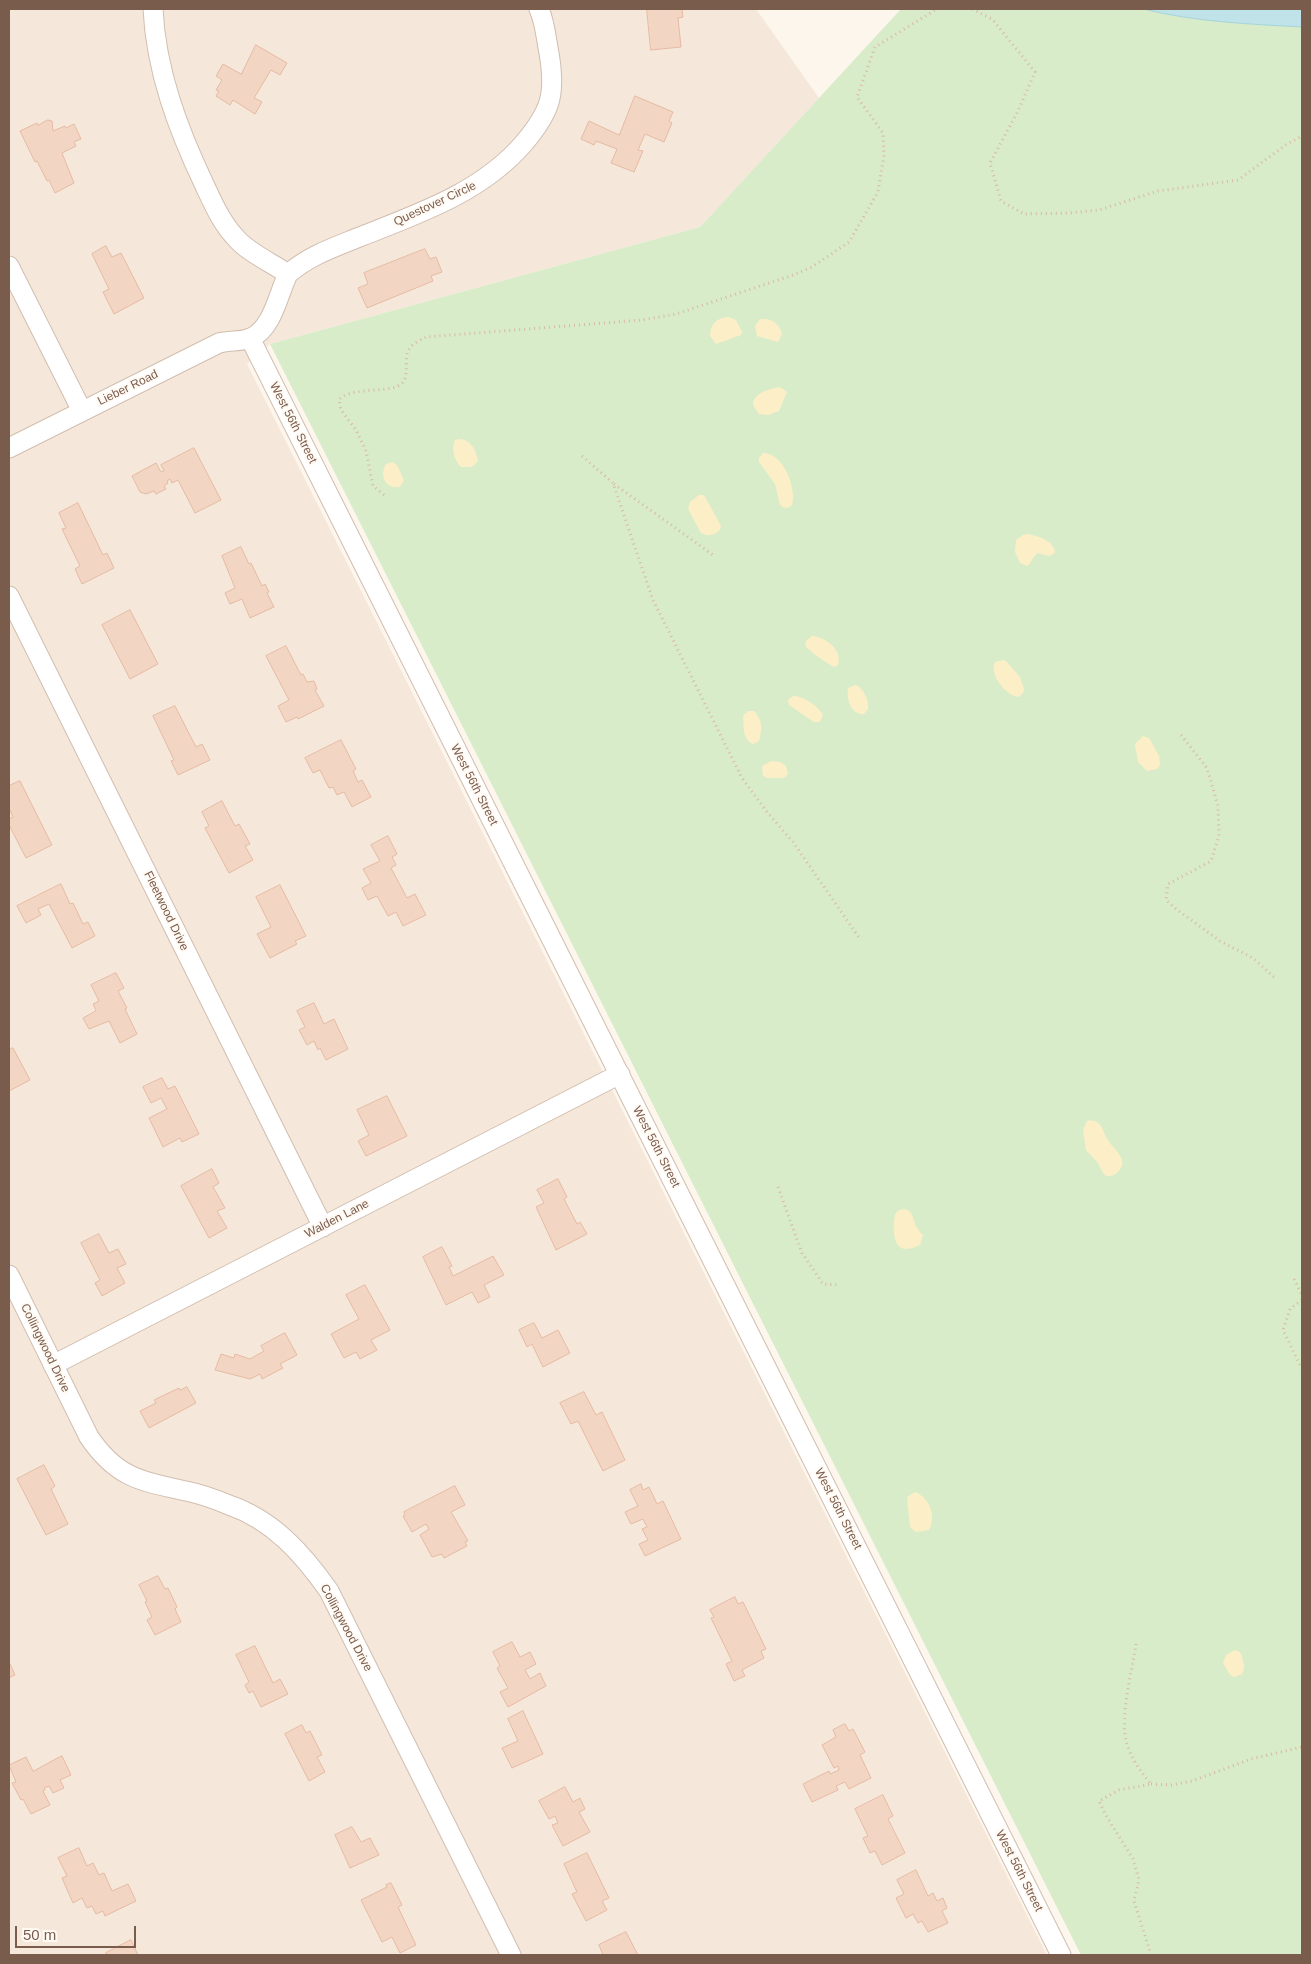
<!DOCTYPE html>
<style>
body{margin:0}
#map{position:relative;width:1311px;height:1964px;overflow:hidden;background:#fdf6ec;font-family:Helvetica,sans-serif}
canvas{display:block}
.frame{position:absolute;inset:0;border:10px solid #7a5c4d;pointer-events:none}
.scale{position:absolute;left:15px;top:1926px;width:121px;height:22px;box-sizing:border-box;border:2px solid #7a5c4d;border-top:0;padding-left:6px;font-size:15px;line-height:18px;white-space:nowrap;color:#7a5c4d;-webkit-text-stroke:4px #fffaf3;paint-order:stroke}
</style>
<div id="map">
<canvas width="1311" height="1964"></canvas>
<div class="frame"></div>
<div class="scale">50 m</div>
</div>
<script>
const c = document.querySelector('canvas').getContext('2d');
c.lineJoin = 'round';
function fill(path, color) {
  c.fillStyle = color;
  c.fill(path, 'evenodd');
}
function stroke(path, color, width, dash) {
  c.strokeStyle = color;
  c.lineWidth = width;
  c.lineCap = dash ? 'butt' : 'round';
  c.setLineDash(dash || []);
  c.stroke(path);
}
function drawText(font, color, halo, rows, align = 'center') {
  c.font = font + ' Helvetica,sans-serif';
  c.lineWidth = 4;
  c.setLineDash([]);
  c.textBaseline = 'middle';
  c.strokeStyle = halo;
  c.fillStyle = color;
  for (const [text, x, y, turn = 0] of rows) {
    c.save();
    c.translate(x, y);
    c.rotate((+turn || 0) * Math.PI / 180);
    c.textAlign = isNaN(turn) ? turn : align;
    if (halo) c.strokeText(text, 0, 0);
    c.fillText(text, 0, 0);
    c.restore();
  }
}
fill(new Path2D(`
 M 9,9 L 756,9 L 819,98 L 700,227 L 270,344 L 247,364 L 1047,1955 L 9,1955 Z`), '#f5e8da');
fill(new Path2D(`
 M 901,9 L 1143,9 C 1195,22 1249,24 1302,27 L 1302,1955 L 1081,1955 L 270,344 L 700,227 Z`), '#d8ecc9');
fill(new Path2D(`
 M 728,317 L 736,320 L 742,332 L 741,335 L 716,344 L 710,336 C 710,324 717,318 728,317 Z
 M 760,319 C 772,318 779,323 782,334 L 778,342 L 757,336 L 755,326 Z
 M 780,387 L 787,392 L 779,411 L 768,415 L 759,414 L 753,405 C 753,393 769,389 780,387 Z
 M 458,439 C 471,439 476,450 478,461 L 472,467 L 461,467 C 454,460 451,448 455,440 Z
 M 763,453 C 784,453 797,489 792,505 C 788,509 784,509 780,505 L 775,484 L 759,462 L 759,458 Z
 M 392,462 L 397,465 L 404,480 L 400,487 C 385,489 379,476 386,464 Z
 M 699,495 L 704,495 L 721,526 L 720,530 C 714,535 709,537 701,533 L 688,509 L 690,502 Z
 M 1028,534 C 1038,536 1055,541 1055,553 L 1049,556 L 1038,553 C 1032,557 1032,563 1027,566 L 1020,563 L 1015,552 L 1016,540 L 1023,535 Z
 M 812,636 C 826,637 843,650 838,665 L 835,667 C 830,666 811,652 806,647 L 805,642 Z
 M 1003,660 L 1006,661 L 1020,677 L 1024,689 L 1023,693 L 1019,697 C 1006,696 989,675 995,662 Z
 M 856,685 C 864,689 869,700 868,709 L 864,714 C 851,715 846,699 848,688 Z
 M 793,696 C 804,696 818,706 823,715 L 820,722 L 814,722 L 789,705 L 788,700 Z
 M 748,711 L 754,711 C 763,720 762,730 759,741 L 753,744 C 742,739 744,727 743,716 Z
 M 1143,736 L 1149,738 L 1159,756 L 1160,765 L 1157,769 L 1147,771 L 1138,762 L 1135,744 Z
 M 771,761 L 780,762 L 786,766 L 788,774 L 784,778 L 767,778 L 763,776 L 762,766 Z
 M 1087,1121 C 1102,1118 1102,1131 1108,1140 C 1114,1150 1131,1160 1117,1173 C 1113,1176 1111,1176 1106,1176 L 1102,1171 L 1098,1163 L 1086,1150 L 1083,1130 Z
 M 905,1209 C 915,1213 912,1220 917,1228 C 919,1231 921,1233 923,1235 L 920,1245 C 893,1259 892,1234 895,1214 L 899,1210 Z
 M 915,1492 C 929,1497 937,1516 929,1530 L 916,1532 L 910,1527 L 907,1497 Z
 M 1235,1650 L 1240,1652 C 1243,1659 1246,1668 1242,1674 L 1234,1677 L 1230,1675 L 1223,1663 L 1226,1655 Z`), '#fcefc7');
const water = new Path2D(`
 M 1143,9 L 1302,9 L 1302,27 C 1249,24 1195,22 1143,9 Z`);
fill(water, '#bfe3e8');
stroke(water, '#a5d3da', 1);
const building = new Path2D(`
 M 647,9 L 682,9 L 683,17 L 678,18 L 681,47 L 651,50 Z
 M 256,45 L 287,63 L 280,75 L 271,70 L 254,98 L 262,102 L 255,114 L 233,100 L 230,105 L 216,96 L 219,91 L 216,90 L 222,80 L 216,76 L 223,64 L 241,74 Z
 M 635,96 L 673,112 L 669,121 L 672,123 L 664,142 L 645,134 L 638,150 L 643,151 L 634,172 L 611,163 L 617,149 L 596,141 L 594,145 L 581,139 L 589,121 L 619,135 Z
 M 48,120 L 52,121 L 53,131 L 65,126 L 66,128 L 74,124 L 81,139 L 74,142 L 76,146 L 62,153 L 74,183 L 55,193 L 49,180 L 47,181 L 37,161 L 35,162 L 20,131 L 37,123 L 38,125 Z
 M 106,246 L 112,257 L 121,253 L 144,298 L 114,314 L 103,292 L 109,289 L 92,254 Z
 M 425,249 L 430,259 L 436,257 L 442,272 L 431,276 L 433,281 L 367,308 L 358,288 L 368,284 L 364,273 Z
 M 194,448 L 221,500 L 195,513 L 178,480 L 172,483 L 170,479 L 167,481 L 168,483 L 164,486 L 166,489 L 156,494 L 154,491 L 146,494 L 140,492 L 132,476 L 156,463 L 161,472 L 164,471 L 161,465 Z
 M 78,503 L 103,555 L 107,553 L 114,568 L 82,584 L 75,569 L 80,566 L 62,529 L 66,528 L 59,513 Z
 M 241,547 L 249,564 L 251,563 L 262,586 L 265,584 L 269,592 L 267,593 L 274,607 L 250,618 L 242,599 L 230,604 L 225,593 L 235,588 L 222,556 Z
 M 130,610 L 158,664 L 130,679 L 102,625 Z
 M 286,646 L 301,675 L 303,674 L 307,682 L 314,681 L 317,689 L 315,690 L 324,706 L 298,719 L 297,717 L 286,722 L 278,706 L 289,700 L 266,656 Z
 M 175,706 L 196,747 L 202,744 L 210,760 L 178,775 L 171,761 L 174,760 L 153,716 Z
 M 341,740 L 356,769 L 353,771 L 358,782 L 362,780 L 371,797 L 352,807 L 344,792 L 337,795 L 333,787 L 329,788 L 320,770 L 313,773 L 305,758 Z
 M 20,781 L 52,845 L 26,858 L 9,825 L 9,819 L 13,817 L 9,808 L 9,786 Z
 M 222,801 L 235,826 L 239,824 L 250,844 L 245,846 L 253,860 L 229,873 L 205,828 L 209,826 L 202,812 Z
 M 388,836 L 397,854 L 392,857 L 396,865 L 391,868 L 407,898 L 415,894 L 426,915 L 403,926 L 396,912 L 388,916 L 377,896 L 368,900 L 362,888 L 371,883 L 363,869 L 380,861 L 371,845 Z
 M 61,884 L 70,904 L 73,903 L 83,924 L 88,922 L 95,936 L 72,948 L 49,904 L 38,909 L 41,915 L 26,923 L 17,906 Z
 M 280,885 L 306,936 L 295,941 L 297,944 L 270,958 L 257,934 L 271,927 L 256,897 Z
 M 116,973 L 124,988 L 118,991 L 127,1008 L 125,1009 L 137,1034 L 120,1043 L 109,1021 L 89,1029 L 83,1018 L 94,1012 L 96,1010 L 93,1004 L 99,1001 L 91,985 Z
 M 314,1003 L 324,1024 L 334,1019 L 348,1049 L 326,1060 L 320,1048 L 318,1050 L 314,1041 L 307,1045 L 299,1030 L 305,1027 L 297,1011 Z
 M 13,1048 L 30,1080 L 9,1091 L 9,1050 Z
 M 162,1078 L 168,1089 L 175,1086 L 199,1134 L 182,1142 L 180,1138 L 163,1147 L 149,1118 L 167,1109 L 161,1098 L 151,1103 L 143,1087 Z
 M 387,1096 L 407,1136 L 366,1156 L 358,1141 L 369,1135 L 357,1110 Z
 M 212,1169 L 219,1183 L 213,1187 L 225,1208 L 217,1211 L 227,1228 L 209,1238 L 181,1186 Z
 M 558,1179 L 567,1197 L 564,1199 L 577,1224 L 580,1222 L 587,1234 L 556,1250 L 536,1207 L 544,1203 L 537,1190 Z
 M 99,1234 L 109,1253 L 118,1249 L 126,1264 L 117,1268 L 125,1283 L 102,1296 L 95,1283 L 100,1280 L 81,1243 Z
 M 442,1247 L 452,1266 L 449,1267 L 453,1276 L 493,1256 L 504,1275 L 484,1285 L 490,1297 L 478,1303 L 472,1292 L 446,1305 L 423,1257 Z
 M 365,1285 L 390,1330 L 371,1340 L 377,1350 L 360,1359 L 356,1352 L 344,1358 L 331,1334 L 359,1319 L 346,1295 Z
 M 534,1323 L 542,1338 L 558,1330 L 570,1353 L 543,1367 L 532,1344 L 527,1347 L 519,1330 Z
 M 285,1333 L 297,1355 L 280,1364 L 283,1368 L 262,1379 L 260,1374 L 250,1379 L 215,1370 L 221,1354 L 234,1358 L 235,1354 L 250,1359 L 264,1351 L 261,1346 Z
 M 187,1387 L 196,1403 L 149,1428 L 140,1411 L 156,1403 L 154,1400 L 179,1388 L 180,1390 Z
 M 584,1392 L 596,1415 L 602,1412 L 625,1460 L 603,1471 L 578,1421 L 571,1424 L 560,1403 Z
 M 44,1465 L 55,1486 L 51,1489 L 68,1524 L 46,1535 L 17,1479 Z
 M 641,1484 L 643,1490 L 649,1487 L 657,1504 L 663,1501 L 681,1539 L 645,1556 L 639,1544 L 648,1540 L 642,1529 L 647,1527 L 643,1519 L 631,1524 L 625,1512 L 638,1506 L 630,1490 Z
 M 455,1486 L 465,1505 L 451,1512 L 468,1541 L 465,1542 L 467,1546 L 444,1558 L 442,1554 L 432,1557 L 420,1535 L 429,1529 L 426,1524 L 412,1532 L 403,1516 L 405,1515 L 404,1512 Z
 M 158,1576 L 165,1589 L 168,1588 L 177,1607 L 175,1609 L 181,1622 L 155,1635 L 147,1620 L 152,1617 L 145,1602 L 147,1601 L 139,1585 Z
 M 735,1597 L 738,1604 L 743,1602 L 766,1649 L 761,1651 L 764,1658 L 742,1670 L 745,1676 L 734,1681 L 726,1664 L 732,1661 L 711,1618 L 714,1617 L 710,1610 Z
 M 512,1642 L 520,1657 L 530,1652 L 536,1664 L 525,1670 L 530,1679 L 540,1673 L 546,1686 L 508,1707 L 500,1692 L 508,1688 L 497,1668 L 500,1666 L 493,1652 Z
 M 255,1646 L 273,1683 L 280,1679 L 288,1694 L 261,1707 L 253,1691 L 249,1693 L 245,1685 L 249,1682 L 236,1655 Z
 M 9,1662 L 15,1675 L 9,1678 Z
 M 523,1711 L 543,1754 L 512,1768 L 502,1748 L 518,1741 L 508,1719 Z
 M 845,1724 L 849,1731 L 853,1729 L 865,1752 L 860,1755 L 871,1778 L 849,1789 L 845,1782 L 836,1786 L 838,1790 L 812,1802 L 803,1784 L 829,1771 L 830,1774 L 839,1770 L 838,1766 L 834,1768 L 822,1745 L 836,1737 L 833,1730 Z
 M 302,1725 L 306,1733 L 310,1731 L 322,1755 L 317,1757 L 325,1772 L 309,1781 L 285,1734 Z
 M 62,1756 L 71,1775 L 60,1780 L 64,1788 L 53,1793 L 49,1786 L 44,1788 L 45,1790 L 43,1791 L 50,1805 L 31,1814 L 23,1799 L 21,1800 L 12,1783 L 16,1782 L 9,1765 L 26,1757 L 33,1771 Z
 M 565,1787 L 573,1802 L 580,1798 L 585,1809 L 579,1812 L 590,1832 L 563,1846 L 552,1825 L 558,1823 L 555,1816 L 549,1819 L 539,1801 Z
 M 883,1795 L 893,1816 L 888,1819 L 905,1853 L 882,1865 L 875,1851 L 870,1853 L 863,1838 L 868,1836 L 855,1809 Z
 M 352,1827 L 361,1842 L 370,1838 L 379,1855 L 350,1868 L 335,1835 Z
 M 79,1848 L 87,1866 L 93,1863 L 99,1875 L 104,1873 L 112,1891 L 128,1884 L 136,1901 L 105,1916 L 103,1911 L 96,1914 L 92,1906 L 87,1908 L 82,1898 L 73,1903 L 62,1878 L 67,1876 L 58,1858 Z
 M 587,1853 L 609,1898 L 602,1901 L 607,1910 L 586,1921 L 572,1894 L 577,1892 L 564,1864 Z
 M 916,1870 L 928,1896 L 933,1893 L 937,1901 L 943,1898 L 947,1908 L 942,1911 L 948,1923 L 928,1932 L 922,1921 L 918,1923 L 913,1914 L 906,1918 L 896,1898 L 904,1894 L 897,1880 Z
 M 391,1883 L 402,1905 L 398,1907 L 416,1945 L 400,1953 L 392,1937 L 382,1942 L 361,1900 L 387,1887 L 386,1885 Z
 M 626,1932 L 638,1955 L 603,1955 L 599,1945 Z
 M 131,1940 L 138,1955 L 107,1955 L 106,1953 Z`);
fill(building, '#f3d5c3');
stroke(building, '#e6bba3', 1);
const street = new Path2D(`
 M 153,9 C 156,71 178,129 204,184 C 213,203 221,222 235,237 C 247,252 272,263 288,274 C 310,255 335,247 362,236 C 420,213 482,192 524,143 C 551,111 556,94 549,53 C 546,38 545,22 539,9
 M 9,266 L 82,411
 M 250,338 L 1061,1955
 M 9,448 L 219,343 C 230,340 241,342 251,338 C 273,328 278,294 288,274
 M 9,596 L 323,1227
 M 9,1275 L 89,1437 C 117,1478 140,1481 186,1491 C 201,1494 215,1499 229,1505 C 273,1520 303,1554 329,1591 L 511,1955
 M 53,1365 L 620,1074`);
stroke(street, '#d1beb0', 21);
stroke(new Path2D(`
 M 972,9 L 992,19 L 1035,72 L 1018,111 L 990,163 L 1001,201 L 1024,214 L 1069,213 L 1099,210 L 1158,191 L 1238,180 L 1287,144 L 1302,136
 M 582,456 L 613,483 L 653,600 L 742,778 L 767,812 L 793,842 L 860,939
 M 614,484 L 713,555
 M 384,495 L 373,486 L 366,451 L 356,430 L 341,410 L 339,400 C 349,387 382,393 398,386 C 413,379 401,359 410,348 C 413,343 421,340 426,337 L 642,320 L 676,314 L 793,275 L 812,267 L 849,242 L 878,192 L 884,155 L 883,133 L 857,97 L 875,47 L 937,9
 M 1181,735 L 1207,768 L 1218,806 L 1219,836 L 1211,861 L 1168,884 L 1166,900 L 1176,909 L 1220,941 L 1253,958 L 1275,978
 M 778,1187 L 802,1253 L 823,1284 L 839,1285
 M 1294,1279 L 1302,1295
 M 1302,1300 L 1290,1309 L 1283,1330 L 1302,1369
 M 1136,1644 C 1132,1671 1119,1720 1127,1744 C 1132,1760 1141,1772 1151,1784 L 1119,1790 L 1099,1801 L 1105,1814 L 1133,1859 L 1139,1880 L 1134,1901 L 1151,1955
 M 1151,1784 L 1171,1785 L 1192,1781 L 1251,1759 L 1302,1747`), '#d9b8a5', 3, [1, 4]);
stroke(street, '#fff', 19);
drawText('12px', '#7a5c4d', '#fffaf3', [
 ["Questover Circle",435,204,-25],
 ["Lieber Road",128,388,-26],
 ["West 56th Street",293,423,63],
 ["West 56th Street",474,785,63],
 ["Fleetwood Drive",166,911,64],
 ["West 56th Street",656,1147,63],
 ["Walden Lane",337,1219,-27],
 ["Collingwood Drive",45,1348,64],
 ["West 56th Street",838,1509,63],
 ["Collingwood Drive",346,1628,62],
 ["West 56th Street",1019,1871,63]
]);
</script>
